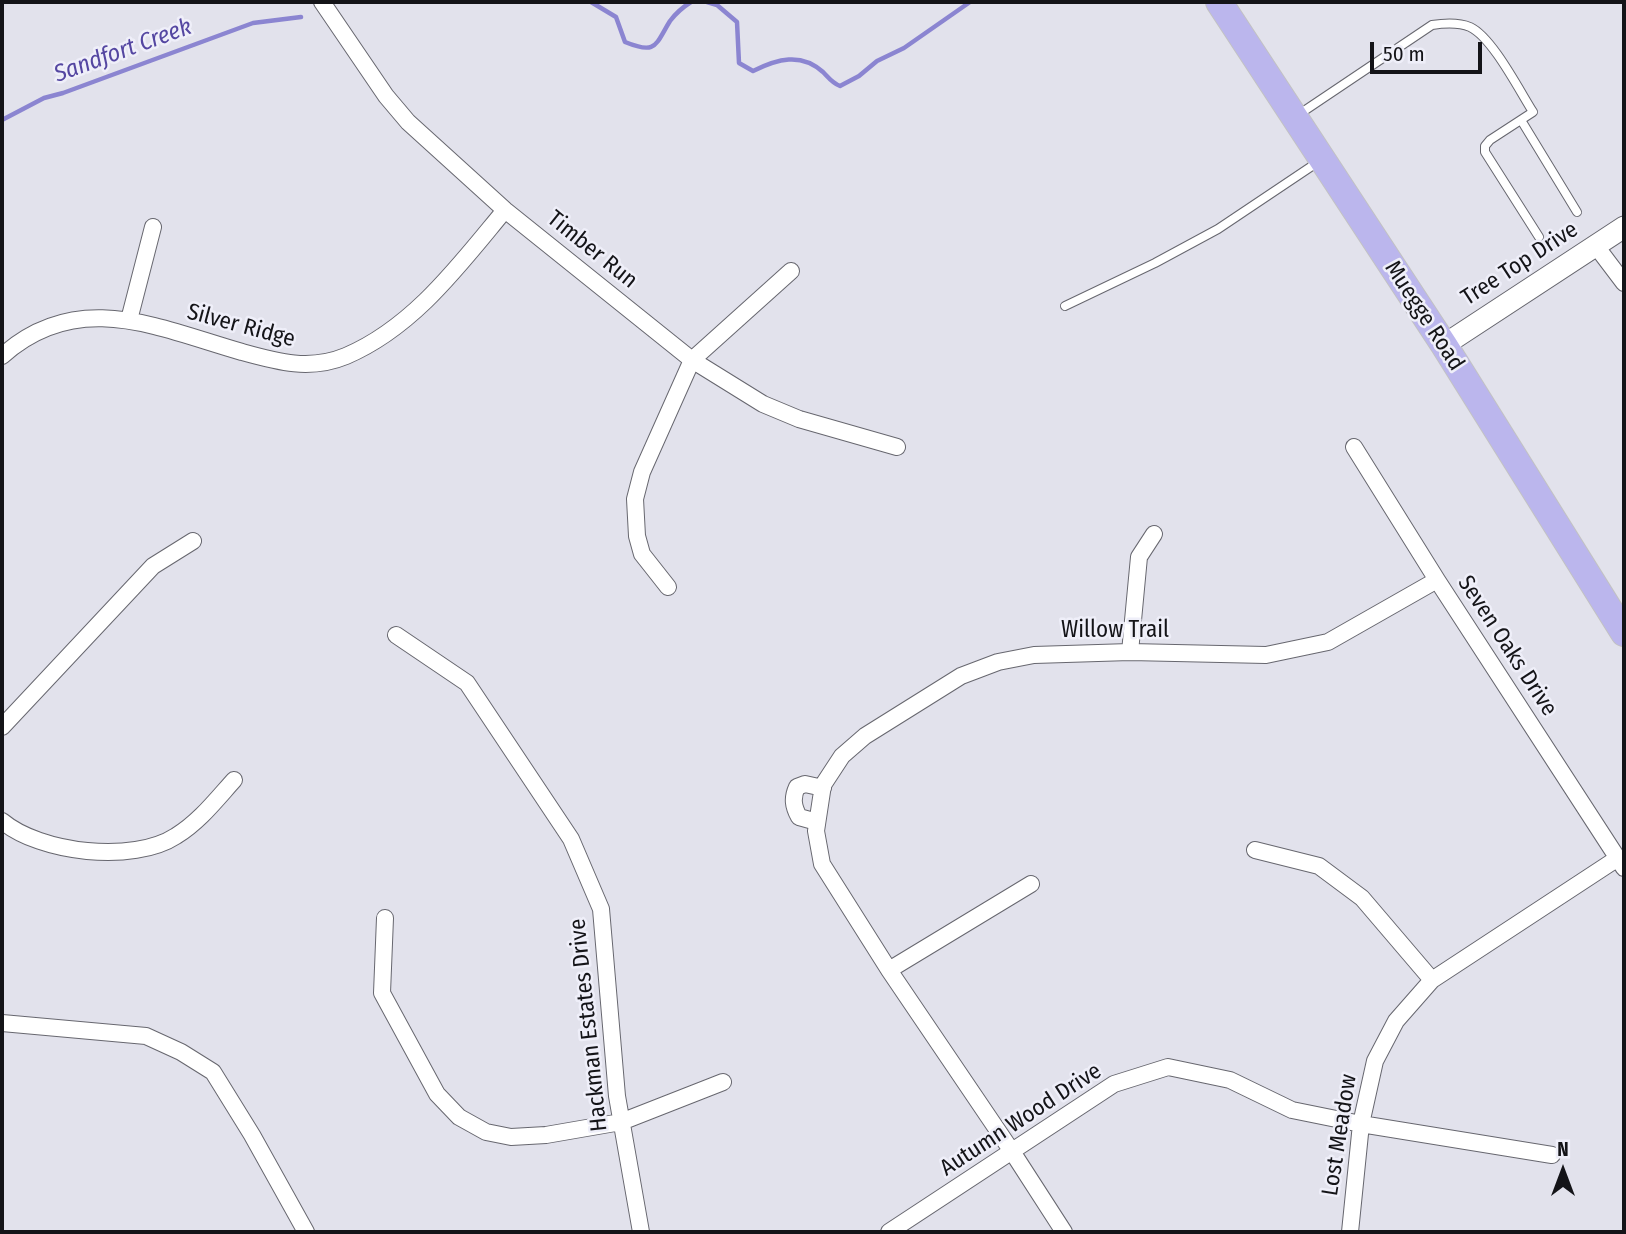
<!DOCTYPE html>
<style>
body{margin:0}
#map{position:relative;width:1626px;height:1234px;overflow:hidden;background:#e2e2ec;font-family:"Fira Sans Condensed",sans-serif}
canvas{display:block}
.frame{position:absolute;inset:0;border:4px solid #141418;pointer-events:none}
.north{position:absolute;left:1528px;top:1136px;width:70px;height:70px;-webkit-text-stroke:5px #efeff9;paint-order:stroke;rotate:0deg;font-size:19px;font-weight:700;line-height:28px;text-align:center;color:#141418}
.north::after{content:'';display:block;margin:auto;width:24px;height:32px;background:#141418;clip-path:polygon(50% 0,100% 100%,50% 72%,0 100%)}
.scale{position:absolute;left:1370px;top:42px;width:112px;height:32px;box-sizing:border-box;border:4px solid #141418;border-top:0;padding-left:9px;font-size:21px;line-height:24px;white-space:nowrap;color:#141418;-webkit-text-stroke:5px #efeff9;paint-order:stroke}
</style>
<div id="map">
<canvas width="1626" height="1234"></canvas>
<div class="frame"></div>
<div class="north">N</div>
<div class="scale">50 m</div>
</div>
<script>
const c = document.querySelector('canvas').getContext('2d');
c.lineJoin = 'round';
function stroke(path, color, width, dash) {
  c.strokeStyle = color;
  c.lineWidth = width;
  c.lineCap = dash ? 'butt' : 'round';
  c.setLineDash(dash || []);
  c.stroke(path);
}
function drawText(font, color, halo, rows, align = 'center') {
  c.font = font + ' "Fira Sans Condensed",sans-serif';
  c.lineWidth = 5;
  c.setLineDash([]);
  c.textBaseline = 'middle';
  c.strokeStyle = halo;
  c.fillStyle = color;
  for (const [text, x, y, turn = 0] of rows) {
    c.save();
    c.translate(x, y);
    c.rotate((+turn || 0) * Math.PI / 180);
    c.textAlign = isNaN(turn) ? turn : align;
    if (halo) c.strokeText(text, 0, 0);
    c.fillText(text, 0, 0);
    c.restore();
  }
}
stroke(new Path2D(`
 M 591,2 L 616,17 L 625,42 C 657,55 655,45 670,21 C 676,13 683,7 691,2
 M 707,2 L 717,5 L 737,22 L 739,63 L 753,71 C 777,59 801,52 823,72 C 829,78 832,83 840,86 L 859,76 L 877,61 L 904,48 L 970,2
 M 2,120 L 44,98 L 63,93 L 253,23 L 301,17`), '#8b85d1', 4.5);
const service = new Path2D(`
 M 1298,115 L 1432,25 C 1445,23 1458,22 1470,27 C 1492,37 1519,90 1533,112 L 1490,140 L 1485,146 L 1485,152 L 1539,237
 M 1521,120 L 1577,212
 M 1065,306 L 1155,263 L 1218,229 L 1318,162`);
const minor = new Path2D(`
 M 322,2 L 386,96 L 408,122 L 505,210 L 692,360 L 763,404 L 799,419 L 897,447
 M 1596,246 L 1624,283
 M 129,320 L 153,227
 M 2,356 C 78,288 158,328 242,352 C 278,362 310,371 346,356 C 414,327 460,264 505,210
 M 1354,447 L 1437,580 L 1624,868
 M 668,587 L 642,554 L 637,536 L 635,499 L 642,472 L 692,360 L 791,271
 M 396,635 L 467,683 L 571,839 L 601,909 L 617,1096 L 641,1232
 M 1130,652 L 1139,557 L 1154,534
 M 2,727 L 153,566 L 193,541
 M 2,821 C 40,853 133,864 176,836 C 199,822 216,800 234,780
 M 817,822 L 799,817 C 793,806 792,798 797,787 L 805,784 L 823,788
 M 1255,850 L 1319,866 L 1362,898 L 1432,980
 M 385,918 L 382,993 L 437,1094 L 459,1117 L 486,1132 L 511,1137 L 546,1135 L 621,1122 L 723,1082
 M 889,970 L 1031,884
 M 2,1023 L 146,1036 L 181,1052 L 213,1072 L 252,1135 L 306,1232
 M 889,1232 L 1114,1084 L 1168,1067 L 1230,1080 L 1292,1110 L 1361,1124 L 1552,1155
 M 1064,1232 L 1013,1153 L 889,970 L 822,864 L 816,831 L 823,785 L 842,756 L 865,736 L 961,676 L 998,662 L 1034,655 L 1130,652 L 1266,655 L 1328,642 L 1437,580
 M 1350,1232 L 1361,1124 L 1375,1061 L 1396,1021 L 1432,980 L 1618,858`);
const tertiary = new Path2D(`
 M 1444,345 L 1624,227`);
const primary = new Path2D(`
 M 1219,2 L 1444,345 L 1624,633`);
stroke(service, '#67676f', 10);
stroke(minor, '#67676f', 18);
stroke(tertiary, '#67676f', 23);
stroke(primary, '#c2c2c3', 28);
stroke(service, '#fff', 8);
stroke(minor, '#fff', 16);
stroke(tertiary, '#fff', 21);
stroke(primary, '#bbb6ed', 26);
drawText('23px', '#141418', '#efeff9', [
 ["Timber Run",592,250,39],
 ["Tree Top Drive",1520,264,-33],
 ["Muegge Road",1424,316,57],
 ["Silver Ridge",241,326,15],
 ["Willow Trail",1115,631],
 ["Seven Oaks Drive",1507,646,57],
 ["Hackman Estates Drive",589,1025,-96],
 ["Autumn Wood Drive",1021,1120,-33],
 ["Lost Meadow",1340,1135,-81]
]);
drawText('italic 24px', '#5446a1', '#efeff9', [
 ["Sandfort Creek",123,51,-20]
]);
</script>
